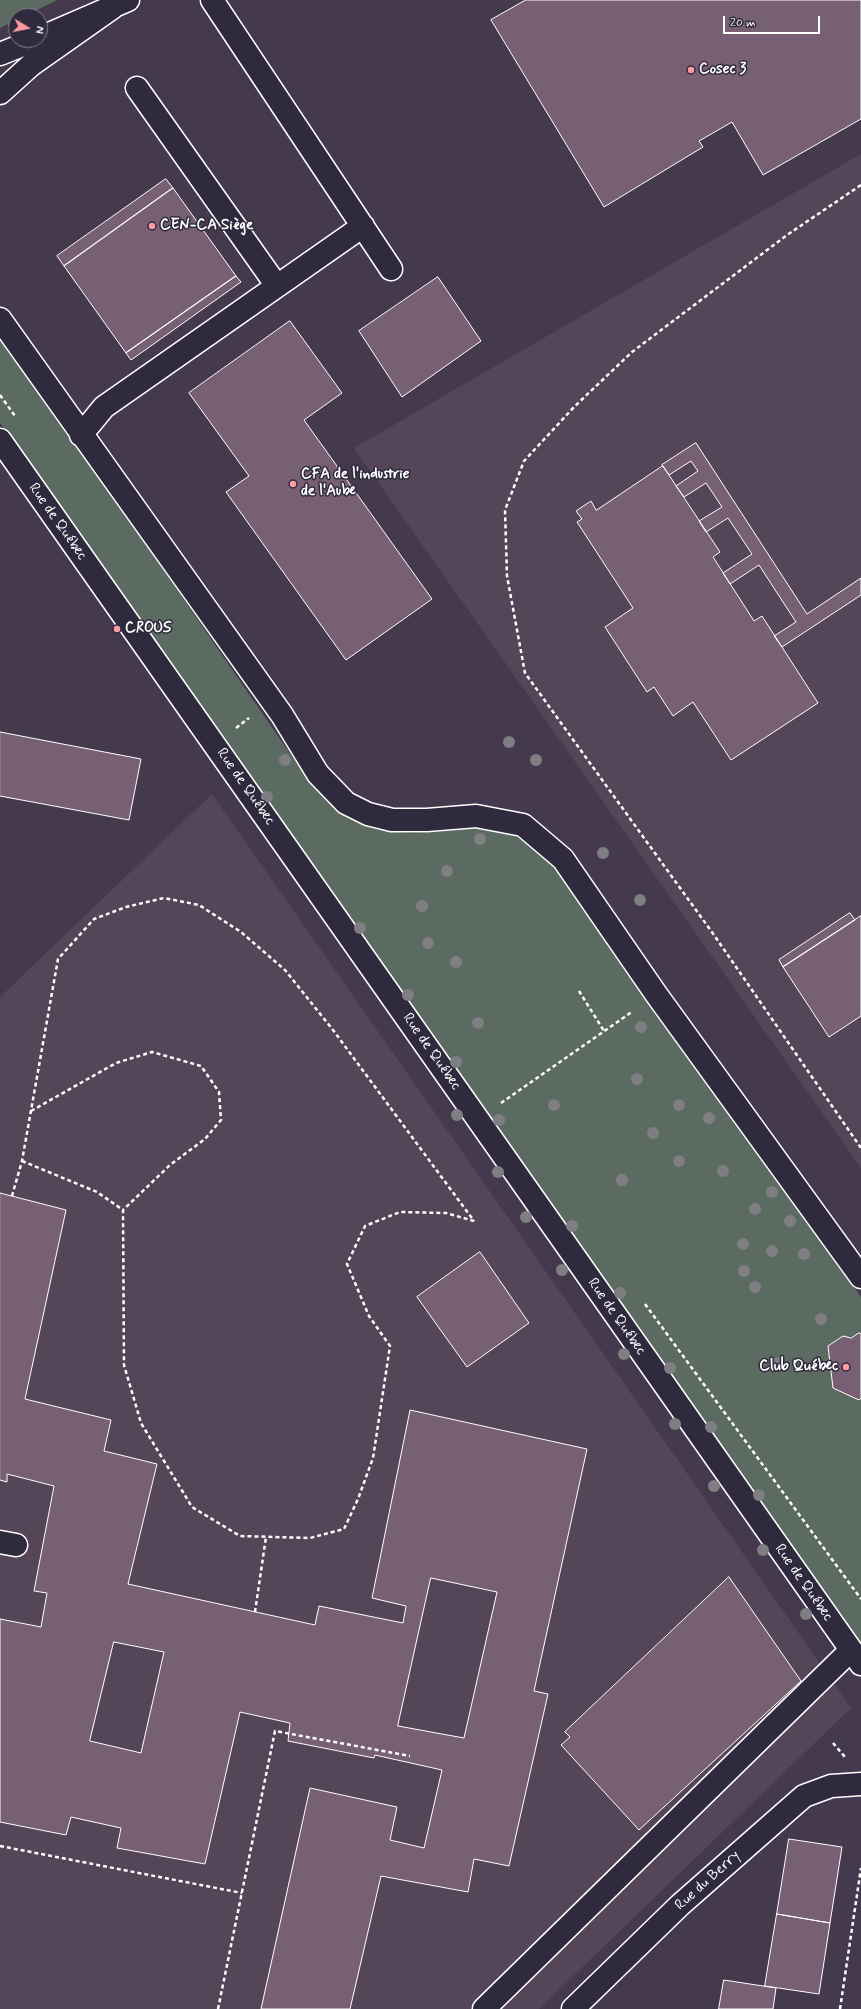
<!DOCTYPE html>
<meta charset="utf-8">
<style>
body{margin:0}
#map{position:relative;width:861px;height:2009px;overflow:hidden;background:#453a4d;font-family:Mynerve,sans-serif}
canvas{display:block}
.north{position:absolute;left:8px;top:8px;width:40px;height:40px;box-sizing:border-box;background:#2f2a3d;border:1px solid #827f8b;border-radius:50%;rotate:100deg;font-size:11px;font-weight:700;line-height:16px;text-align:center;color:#fff}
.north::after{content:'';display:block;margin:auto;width:14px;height:18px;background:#ff9aa2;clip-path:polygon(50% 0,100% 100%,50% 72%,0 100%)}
.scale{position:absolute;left:723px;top:16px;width:97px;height:18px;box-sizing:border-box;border:2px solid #fff;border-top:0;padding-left:5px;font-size:12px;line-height:14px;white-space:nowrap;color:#fff;-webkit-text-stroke:3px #2f2a3d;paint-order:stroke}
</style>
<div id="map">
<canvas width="861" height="2009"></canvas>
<div class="north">N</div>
<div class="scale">20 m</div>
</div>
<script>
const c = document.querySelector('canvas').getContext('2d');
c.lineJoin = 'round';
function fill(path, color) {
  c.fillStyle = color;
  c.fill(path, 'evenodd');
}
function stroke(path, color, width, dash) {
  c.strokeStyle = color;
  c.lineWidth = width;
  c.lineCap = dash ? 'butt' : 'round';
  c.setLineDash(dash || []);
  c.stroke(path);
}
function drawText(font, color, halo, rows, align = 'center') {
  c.font = font + ' Mynerve,sans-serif';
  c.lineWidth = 3;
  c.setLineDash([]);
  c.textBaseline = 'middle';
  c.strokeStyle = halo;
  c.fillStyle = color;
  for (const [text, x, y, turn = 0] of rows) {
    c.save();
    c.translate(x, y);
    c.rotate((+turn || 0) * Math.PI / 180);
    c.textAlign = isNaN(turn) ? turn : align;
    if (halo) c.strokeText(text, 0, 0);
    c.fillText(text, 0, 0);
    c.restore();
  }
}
fill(new Path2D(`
 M 861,154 L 861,1168 L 354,448 Z
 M 212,794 L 851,1708 L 539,2009 L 0,2009 L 0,997 Z`), '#544558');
fill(new Path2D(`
 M 0,0 L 57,0 L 25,16 L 16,16 L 16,20 L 0,28 Z
 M 0,333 L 311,784 C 326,799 339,815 358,823 C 389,837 425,833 457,830 C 466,829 476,827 484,827 C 511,828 535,845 555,861 L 861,1297 L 861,1645 L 173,672 L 0,423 Z`), '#5b6b62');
const building = new Path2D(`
 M 526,0 L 861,0 L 861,119 L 763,175 L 732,122 L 699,141 L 703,147 L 604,207 L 491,20 Z
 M 166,179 L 173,188 L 64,266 L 57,256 Z
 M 173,188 L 236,276 L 126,353 L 64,266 Z
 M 236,276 L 241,282 L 131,360 L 126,353 Z
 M 438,277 L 481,341 L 402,397 L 359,331 Z
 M 290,321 L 342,393 L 304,420 L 432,599 L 346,660 L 226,492 L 249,476 L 189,393 Z
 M 696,443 L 807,614 L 861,578 L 861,595 L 782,647 L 774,636 L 796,622 L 759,565 L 730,584 L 723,573 L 752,554 L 728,518 L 706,532 L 699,521 L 722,507 L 706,483 L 684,497 L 676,486 L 698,471 L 691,461 L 669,475 L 662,465 Z
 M 663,466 L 720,552 L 713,557 L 754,621 L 762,616 L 818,703 L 731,760 L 693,702 L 673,716 L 654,687 L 647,692 L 605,627 L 633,608 L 577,522 L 582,519 L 576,511 L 591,501 L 596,510 Z
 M 0,732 L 141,759 L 129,820 L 0,796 Z
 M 850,913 L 855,920 L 783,967 L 779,960 Z
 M 861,916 L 861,1016 L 829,1037 L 783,967 Z
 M 0,1193 L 66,1210 L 25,1399 L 111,1420 L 104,1451 L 157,1464 L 128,1584 L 315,1625 L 319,1606 L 403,1623 L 406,1606 L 372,1598 L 410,1410 L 587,1449 L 534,1691 L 548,1694 L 509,1866 L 474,1859 L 468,1892 L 381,1876 L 350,2009 L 261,2009 L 310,1788 L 397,1807 L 390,1840 L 424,1848 L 442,1770 L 375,1755 L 374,1758 L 288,1741 L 290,1723 L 240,1712 L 205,1864 L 117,1848 L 121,1828 L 71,1817 L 66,1835 L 0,1822 L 0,1619 L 41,1627 L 47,1593 L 34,1591 L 54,1486 L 7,1474 L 7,1482 L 0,1480 ZM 431,1578 L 497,1592 L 464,1738 L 398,1726 ZM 114,1642 L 164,1652 L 141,1753 L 90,1741 Z
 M 480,1252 L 529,1323 L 467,1367 L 417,1297 Z
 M 859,1333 L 861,1334 L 861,1398 L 859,1400 L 833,1388 L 828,1346 L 843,1336 L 851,1338 Z
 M 729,1577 L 801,1681 L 639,1830 L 561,1745 L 570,1737 L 565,1732 Z
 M 789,1839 L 842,1847 L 830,1923 L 777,1914 Z
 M 777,1914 L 830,1923 L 819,1994 L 765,1986 Z
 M 724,1980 L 776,1988 L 773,2009 L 719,2009 Z`);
fill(building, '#776073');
stroke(building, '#fff', 1);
const minor = new Path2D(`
 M 212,0 L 391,269
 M 40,38 L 128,0
 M 0,54 L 35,40
 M 137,88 L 277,286
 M 0,93 L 31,65 L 112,8
 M 0,319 L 282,715 L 318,774 L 346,803 L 368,814 L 392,820 L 427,820 L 476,816 L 523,825 L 563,859 L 656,994 L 861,1277
 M 81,435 L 104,407 L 363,226
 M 0,440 L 861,1664
 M 0,1542 L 16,1545
 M 484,2009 L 851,1650
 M 573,2009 L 680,1905 L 804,1796 L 831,1786 L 861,1784`);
stroke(minor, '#fff', 25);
stroke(new Path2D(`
 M 861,185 L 787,235 L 632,352 L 575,406 L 524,461 L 505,510 L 507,576 L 525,673 L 714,935 L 861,1148
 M 0,395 L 15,416
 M 236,728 L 249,718
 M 579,991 L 604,1031
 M 501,1103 L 633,1011
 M 31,1111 L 116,1063 L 152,1052 L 201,1066 L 219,1092 L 221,1120 L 205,1139 L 170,1165 L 123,1210
 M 22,1161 L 97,1192 L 123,1210 L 124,1365 L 141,1423 L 192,1507 L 240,1536 L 310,1538 L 344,1529 L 358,1499 L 373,1458 L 390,1346 L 369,1316 L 347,1264 L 365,1226 L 400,1212 L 446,1213 L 474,1221
 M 12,1196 L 22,1161 L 58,959 L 94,919 L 126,907 L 164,898 L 199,905 L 241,932 L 285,970 L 333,1030 L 474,1221
 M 645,1304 L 861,1599
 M 255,1612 L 266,1537
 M 833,1743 L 845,1757
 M 0,1846 L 242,1893
 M 218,2009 L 275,1731 L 410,1756
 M 840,2009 L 861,1868`), '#fff', 2.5, [4, 3]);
stroke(minor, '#2f2a3d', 22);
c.fillStyle = '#7e7e83';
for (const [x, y] of [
 [509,742],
 [285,760],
 [536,760],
 [267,797],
 [480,839],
 [603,853],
 [447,871],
 [640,900],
 [422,906],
 [360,928],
 [428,943],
 [456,962],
 [408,995],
 [478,1023],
 [641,1027],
 [456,1062],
 [637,1079],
 [554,1105],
 [679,1105],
 [457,1115],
 [709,1118],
 [499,1120],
 [653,1133],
 [679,1161],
 [723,1171],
 [498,1172],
 [622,1180],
 [772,1192],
 [755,1209],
 [526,1217],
 [790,1221],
 [572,1226],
 [743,1244],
 [772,1251],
 [804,1254],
 [562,1270],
 [744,1271],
 [755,1287],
 [620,1293],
 [821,1319],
 [624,1354],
 [778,1363],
 [670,1368],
 [675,1424],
 [711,1427],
 [714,1486],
 [759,1495],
 [763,1550],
 [806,1614]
]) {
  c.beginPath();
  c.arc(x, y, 6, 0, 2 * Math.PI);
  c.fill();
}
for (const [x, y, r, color] of [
 [691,70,4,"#ff9aa2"],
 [152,226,4,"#ff9aa2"],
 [293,484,4,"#ff9aa2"],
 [117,629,4,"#ff9aa2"],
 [846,1367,4,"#ff9aa2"]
]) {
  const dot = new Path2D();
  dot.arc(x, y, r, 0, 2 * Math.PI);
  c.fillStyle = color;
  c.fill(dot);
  stroke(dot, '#2f2a3d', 1.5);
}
drawText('bold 15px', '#fff', '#2f2a3d', [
 ["Cosec 3",699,70],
 ["CEN-CA Siège",160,226],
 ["CFA de l'industrie",301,475],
 ["de l'Aube",301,492],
 ["CROUS",125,629],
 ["Club Québec",838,1367,"right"]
], 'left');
drawText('15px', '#fff', '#2f2a3d', [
 ["Rue de Québec",57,522,55],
 ["Rue de Québec",245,787,55],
 ["Rue de Québec",431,1052,55],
 ["Rue de Québec",616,1317,55],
 ["Rue de Québec",803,1583,55],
 ["Rue du Berry",708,1881,-42]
]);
</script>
